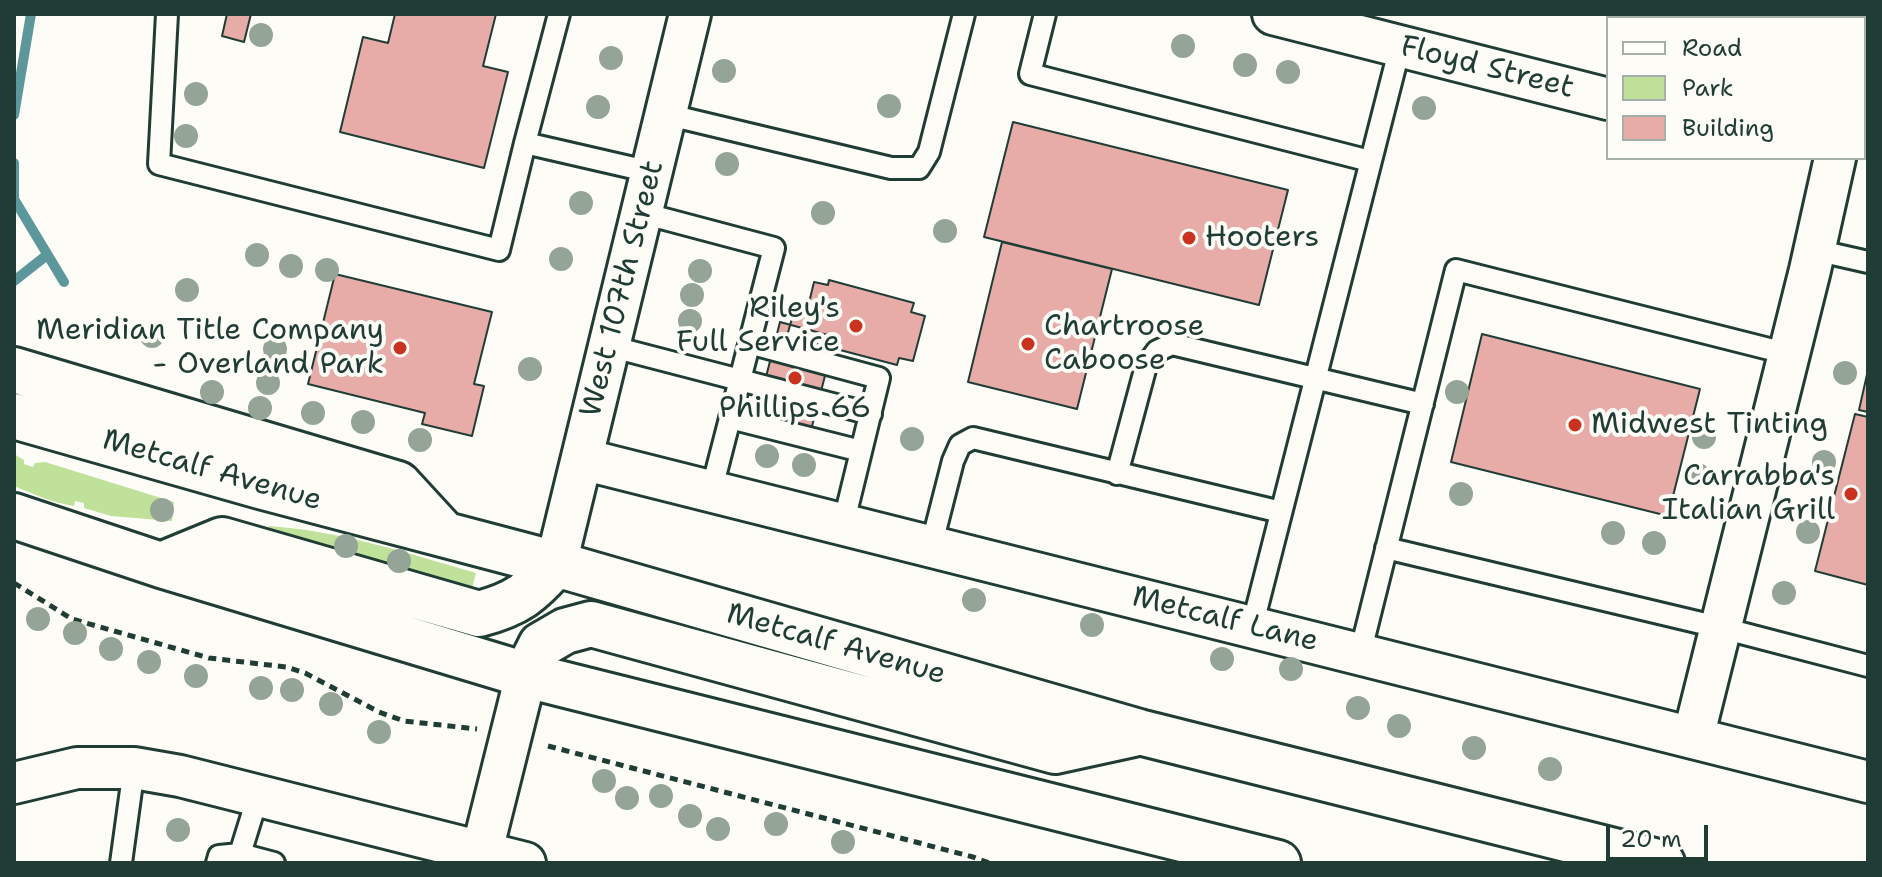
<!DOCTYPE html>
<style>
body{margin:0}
#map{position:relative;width:1882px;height:877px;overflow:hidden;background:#fdfcf7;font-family:"Shantell Sans",sans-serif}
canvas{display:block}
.frame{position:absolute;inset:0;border:16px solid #1f3d34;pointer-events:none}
.legend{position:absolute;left:1606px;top:16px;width:260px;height:144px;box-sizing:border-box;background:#fdfcf7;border:2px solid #a4b0a9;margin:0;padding:10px 14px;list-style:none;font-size:24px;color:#1f3d34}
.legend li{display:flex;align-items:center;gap:16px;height:40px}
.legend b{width:40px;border:2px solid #a4b0a9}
.scale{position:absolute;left:1606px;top:825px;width:102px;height:36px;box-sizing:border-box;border:4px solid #1f3d34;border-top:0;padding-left:10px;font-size:24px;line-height:28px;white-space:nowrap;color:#1f3d34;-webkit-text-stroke:6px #fdfcf7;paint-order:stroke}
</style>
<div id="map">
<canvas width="1882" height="877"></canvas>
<div class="frame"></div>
<ul class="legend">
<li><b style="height:10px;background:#fdfcf7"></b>Road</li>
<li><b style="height:22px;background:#bfe19a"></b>Park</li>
<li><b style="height:22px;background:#e7aca8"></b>Building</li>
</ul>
<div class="scale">20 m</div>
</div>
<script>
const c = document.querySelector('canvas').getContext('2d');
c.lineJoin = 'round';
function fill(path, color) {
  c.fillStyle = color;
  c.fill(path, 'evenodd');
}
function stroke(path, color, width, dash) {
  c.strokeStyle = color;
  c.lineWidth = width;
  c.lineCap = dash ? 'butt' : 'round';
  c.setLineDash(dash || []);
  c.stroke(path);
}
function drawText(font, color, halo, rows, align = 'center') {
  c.font = font + ' "Shantell Sans",sans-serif';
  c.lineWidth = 8;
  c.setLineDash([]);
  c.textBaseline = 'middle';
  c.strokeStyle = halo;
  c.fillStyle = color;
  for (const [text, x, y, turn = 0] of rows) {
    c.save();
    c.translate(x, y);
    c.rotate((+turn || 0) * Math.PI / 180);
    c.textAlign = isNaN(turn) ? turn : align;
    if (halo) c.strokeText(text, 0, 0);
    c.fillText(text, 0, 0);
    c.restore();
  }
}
fill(new Path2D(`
 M 14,454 L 24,460 L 24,464 L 33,467 L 35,463 L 45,462 L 174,502 L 172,521 L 111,516 L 84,508 L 84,503 L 75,501 L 74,506 C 53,503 33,494 14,486 Z
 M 269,526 C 341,531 407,553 476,573 L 470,596 L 266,536 Z`), '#bfe19a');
stroke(new Path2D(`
 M 14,115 L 31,14
 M 14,163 L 14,199 L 64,282
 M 14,281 L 47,255`), '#5c979c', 10);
const building = new Path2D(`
 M 227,14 L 251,14 L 244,42 L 222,36 Z
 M 395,14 L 496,14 L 483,66 L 508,72 L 484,168 L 340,132 L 363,37 L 388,43 Z
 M 1013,122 L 1288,190 L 1259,305 L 984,237 Z
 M 1002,242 L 1112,269 L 1077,409 L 968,382 Z
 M 335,274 L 492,312 L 474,384 L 484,386 L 472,436 L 422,424 L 425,413 L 308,384 Z
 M 829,280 L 914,303 L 911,312 L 925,316 L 913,361 L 899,358 L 897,365 L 787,336 L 796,304 L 808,307 L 814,282 L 828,285 Z
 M 780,322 L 835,337 L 810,434 L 755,420 Z
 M 1482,334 L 1700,389 L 1668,516 L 1451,462 Z
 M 1868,370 L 1868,412 L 1859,410 Z
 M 1855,414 L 1868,417 L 1868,585 L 1815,571 Z`);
fill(building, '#e7aca8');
stroke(building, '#1f3d34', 2);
const lane = new Path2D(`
 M 167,14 L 159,164 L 499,250 L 525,143 L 651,172
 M 1045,14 L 1030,74 L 1370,161
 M 665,114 L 891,168 L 919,168 L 929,152 L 964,14
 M 525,143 L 559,14
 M 642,213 L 774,248 L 711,492
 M 1815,250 L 1868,262
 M 749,343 L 879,378 L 843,525
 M 609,346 L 871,414
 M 730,418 L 861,451
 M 1117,474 L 1146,366 L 1157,351 L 1172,344 L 1423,404
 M 931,547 L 953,461 L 960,445 L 973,438 L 1281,512
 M 1386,548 L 1722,628 L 1868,666
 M 1252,627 L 1400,47
 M 1360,654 L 1456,270 L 1789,354
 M 258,796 L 240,854 L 274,863
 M 121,863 L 134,768
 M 217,863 L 219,856 L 240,854`);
const street = new Path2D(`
 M 1273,14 L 1608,99
 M 1851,14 L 1851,18
 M 582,459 L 1868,782
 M 556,564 L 690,14
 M 1693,738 L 1810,270 L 1835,158
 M 14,783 L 77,768 L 134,768 L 180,776 L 525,863
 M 479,863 L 526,675`);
const primary = new Path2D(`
 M 14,370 L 398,484 L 444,534
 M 14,416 L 260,486 L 556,564 L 1139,732 L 1662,863
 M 14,516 L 161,565 L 526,675 L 1278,863
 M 161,565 L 222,540 L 479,614 C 517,604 531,593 556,564
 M 526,675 L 541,645 L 565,631 L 591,624 L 1055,751 L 1133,734`);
stroke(lane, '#1f3d34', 26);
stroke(street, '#1f3d34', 46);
stroke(primary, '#1f3d34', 50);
stroke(new Path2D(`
 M 14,583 L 72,619 L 209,658 L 286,667 L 305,673 L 379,712 L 404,721 L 477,729
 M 548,746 L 973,857 L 989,863`), '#1f3d34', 5, [8, 6]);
stroke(lane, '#fdfcf7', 20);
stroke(street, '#fdfcf7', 40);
stroke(primary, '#fdfcf7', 44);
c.fillStyle = '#94a597';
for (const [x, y] of [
 [261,35],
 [1183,46],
 [611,58],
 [1245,65],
 [724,71],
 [1288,72],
 [196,94],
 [889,106],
 [598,107],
 [1424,108],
 [186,136],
 [727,164],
 [581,203],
 [823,213],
 [945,231],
 [257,255],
 [561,259],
 [291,266],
 [327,270],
 [700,271],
 [187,290],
 [692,295],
 [690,321],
 [152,336],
 [275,349],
 [530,369],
 [1845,373],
 [268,383],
 [212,392],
 [1457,392],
 [260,408],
 [313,413],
 [363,422],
 [1704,437],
 [912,439],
 [420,440],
 [767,456],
 [1824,462],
 [804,465],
 [1698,475],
 [1461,494],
 [162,510],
 [1808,532],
 [1613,533],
 [1654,543],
 [346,546],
 [399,561],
 [1784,593],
 [974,600],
 [38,619],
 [1092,625],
 [75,633],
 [111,649],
 [1222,659],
 [149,662],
 [1291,669],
 [196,676],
 [261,688],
 [292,690],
 [331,704],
 [1358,708],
 [1399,726],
 [379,732],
 [1474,748],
 [1550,769],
 [604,781],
 [661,796],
 [627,798],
 [690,816],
 [776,824],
 [718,829],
 [178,830],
 [843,842]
]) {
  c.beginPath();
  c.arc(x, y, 12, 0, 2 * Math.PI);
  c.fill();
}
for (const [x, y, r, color] of [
 [1189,238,8,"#c8321e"],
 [856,326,8,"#c8321e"],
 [1028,344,8,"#c8321e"],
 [400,348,8,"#c8321e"],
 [795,378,8,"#c8321e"],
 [1575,425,8,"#c8321e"],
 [1851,494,8,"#c8321e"]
]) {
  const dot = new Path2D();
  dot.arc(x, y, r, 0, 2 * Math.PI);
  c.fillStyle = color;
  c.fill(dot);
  stroke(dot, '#fdfcf7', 3);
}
drawText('30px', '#1f3d34', '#fdfcf7', [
 ["Floyd Street",1487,68,14],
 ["West 107th Street",623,289,-76],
 ["Metcalf Avenue",212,471,16],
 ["Metcalf Lane",1225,620,14],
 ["Metcalf Avenue",836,645,16]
]);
drawText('30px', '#1f3d34', '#fdfcf7', [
 ["Hooters",1205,238],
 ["Riley's",840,309,"right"],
 ["Full Service",840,343,"right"],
 ["Chartroose",1044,327],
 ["Caboose",1044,361],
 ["Meridian Title Company",384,331,"right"],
 ["- Overland Park",384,365,"right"],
 ["Phillips 66",795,409,"center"],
 ["Midwest Tinting",1591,425],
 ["Carrabba's",1835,477,"right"],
 ["Italian Grill",1835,511,"right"]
], 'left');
</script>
